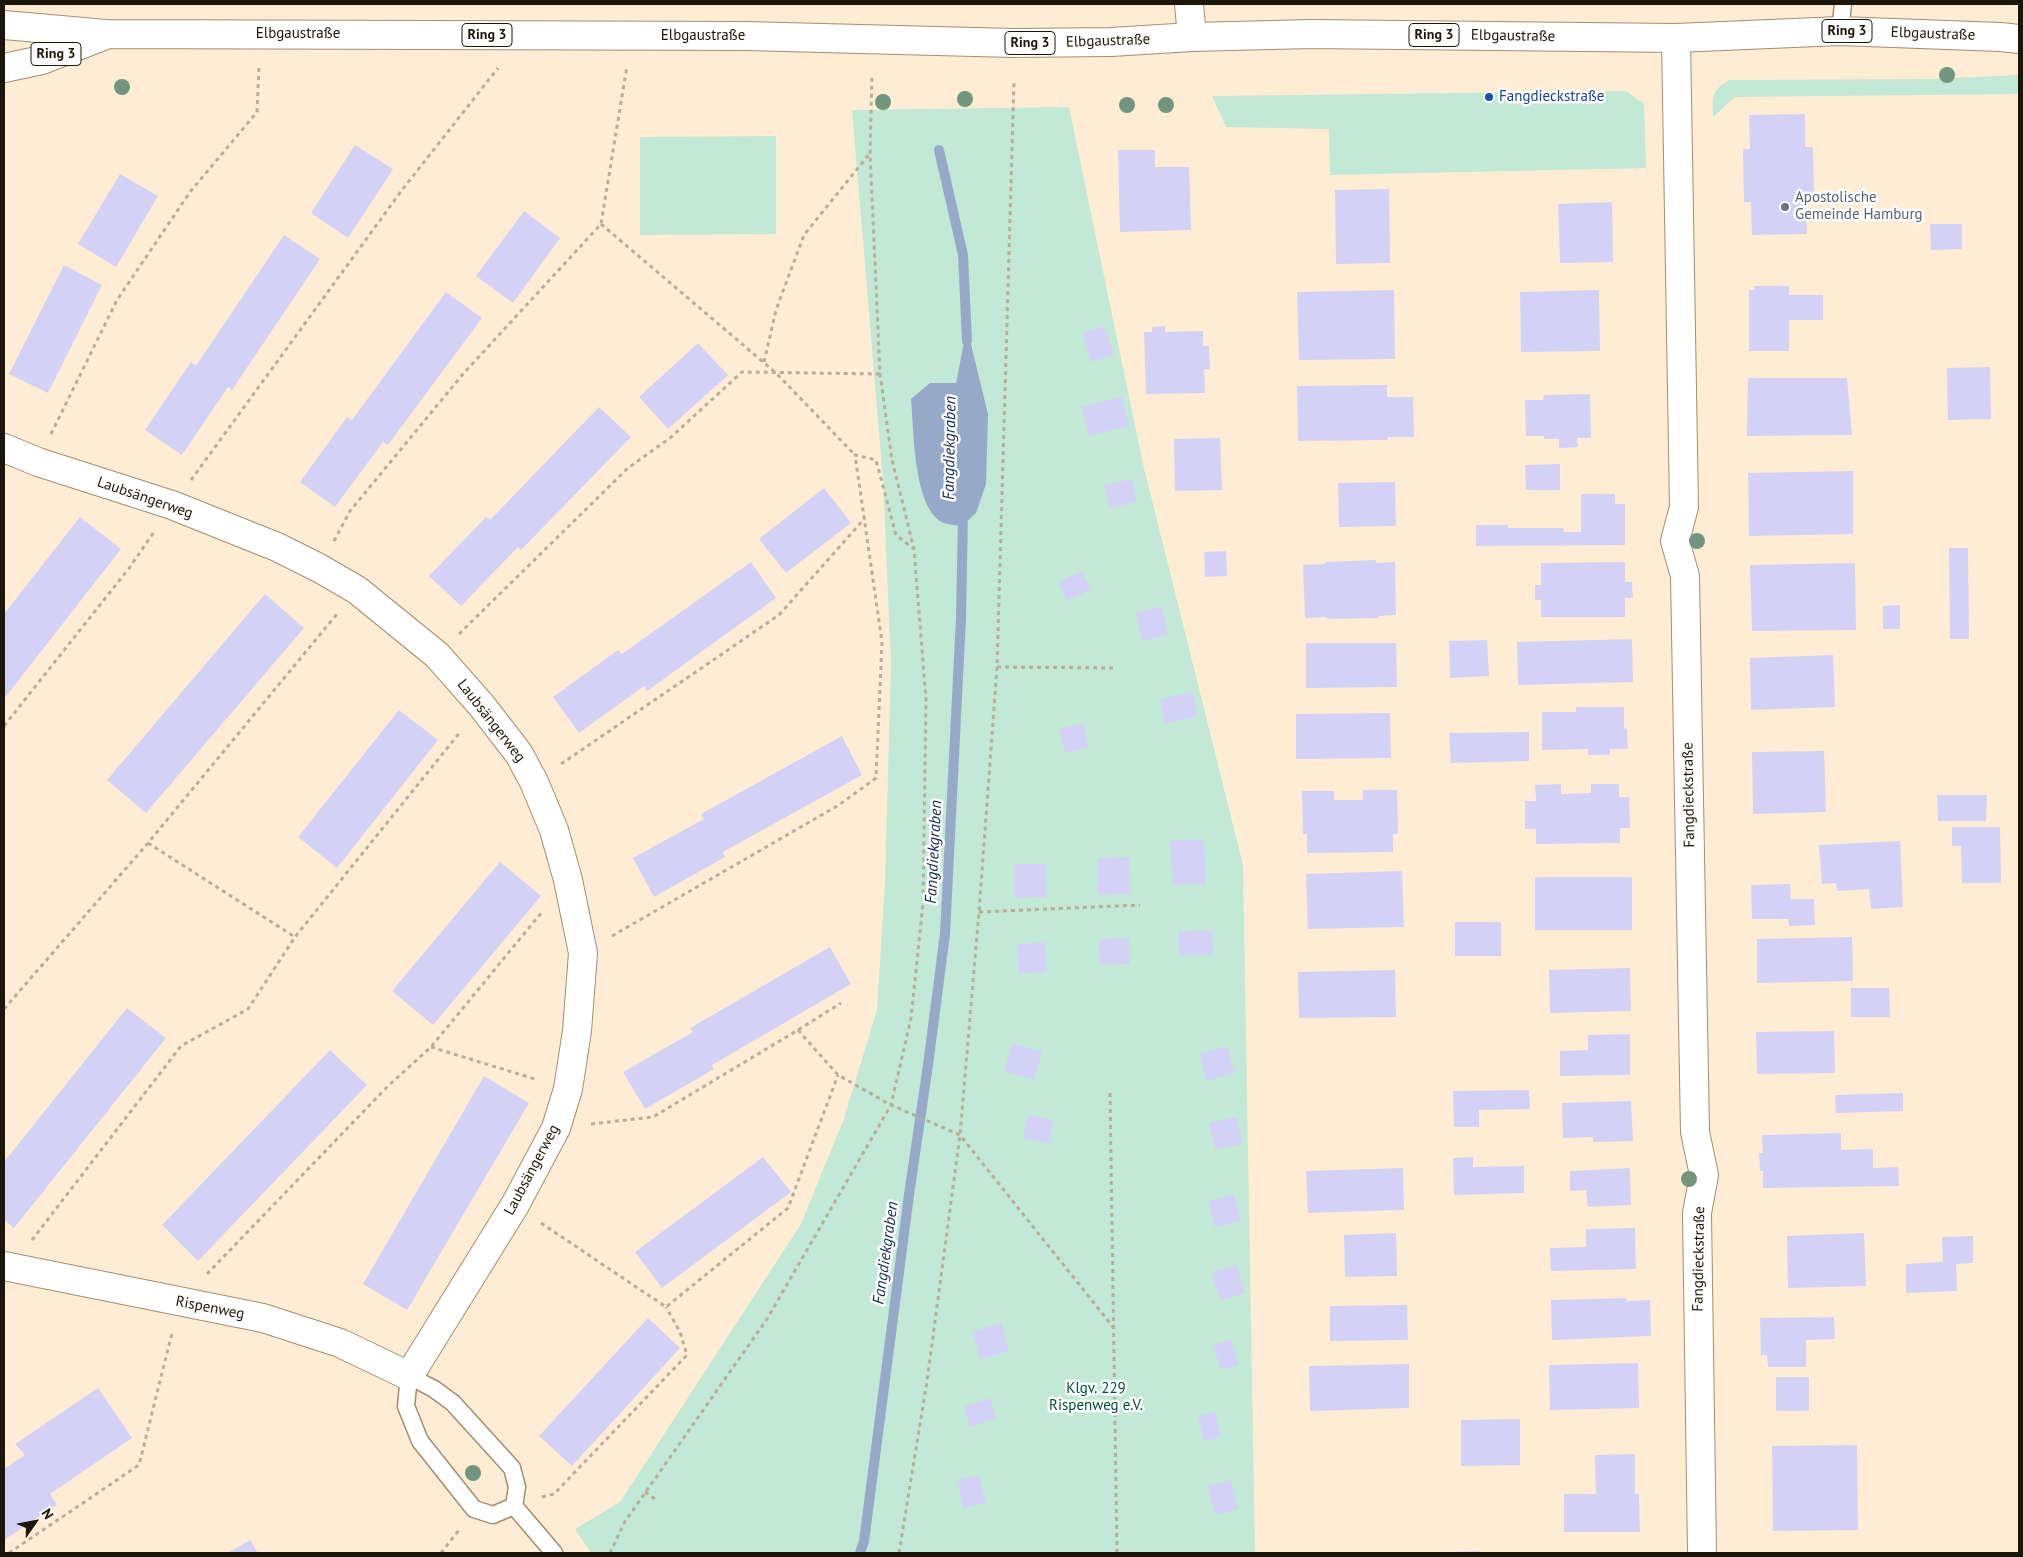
<!DOCTYPE html>
<meta charset="utf-8">
<style>
body{margin:0}
#map{position:relative;width:2023px;height:1557px;overflow:hidden;background:#feedd4;font-family:"PT Sans",sans-serif}
canvas{display:block}
.frame{position:absolute;inset:0;border:5px solid #1c1509;pointer-events:none}
.north{position:absolute;left:10px;top:1497px;width:50px;height:50px;-webkit-text-stroke:4px #fdfdfd;paint-order:stroke;rotate:57deg;font-size:14px;font-weight:700;line-height:20px;text-align:center;color:#1c1509}
.north::after{content:'';display:block;margin:auto;width:18px;height:22px;background:#1c1509;clip-path:polygon(50% 0,100% 100%,50% 72%,0 100%)}
</style>
<div id="map">
<canvas width="2023" height="1557"></canvas>
<div class="frame"></div>
<div class="north">N</div>
</div>
<script>
const c = document.querySelector('canvas').getContext('2d');
c.lineJoin = 'round';
function fill(path, color) {
  c.fillStyle = color;
  c.fill(path, 'evenodd');
}
function stroke(path, color, width, dash) {
  c.strokeStyle = color;
  c.lineWidth = width;
  c.lineCap = dash ? 'butt' : 'round';
  c.setLineDash(dash || []);
  c.stroke(path);
}
function drawText(font, color, halo, rows, align = 'center') {
  c.font = font + ' "PT Sans",sans-serif';
  c.lineWidth = 5;
  c.setLineDash([]);
  c.textBaseline = 'middle';
  c.strokeStyle = halo;
  c.fillStyle = color;
  for (const [text, x, y, turn = 0] of rows) {
    c.save();
    c.translate(x, y);
    c.rotate((+turn || 0) * Math.PI / 180);
    c.textAlign = isNaN(turn) ? turn : align;
    if (halo) c.strokeText(text, 0, 0);
    c.fillText(text, 0, 0);
    c.restore();
  }
}
fill(new Path2D(`
 M 2019,75 L 2019,94 L 1735,97 L 1713,117 C 1713,98 1710,91 1729,80 L 1932,79 Z
 M 1626,91 L 1644,104 L 1646,168 L 1330,175 L 1329,129 L 1226,127 L 1212,96 Z
 M 1069,107 L 1143,464 L 1243,865 L 1255,1553 L 591,1553 L 575,1529 L 620,1502 L 801,1224 L 843,1121 L 877,1010 L 885,883 L 891,663 L 883,480 L 852,110 ZM 968,329 L 988,414 L 930,383 L 956,383 Z
 M 776,136 L 776,234 L 640,235 L 640,137 Z`), '#c2e9d6');
fill(new Path2D(`
 M 967,327 L 988,414 L 986,484 L 976,513 L 962,526 C 956,525 945,525 940,521 C 913,503 914,429 911,399 L 930,383 L 956,383 Z`), '#97a9c8');
stroke(new Path2D(`
 M 939,150 L 963,255 L 967,341
 M 860,1553 L 864,1541 L 909,1195 L 928,1065 L 945,934 L 961,618 L 963,513`), '#97a9c8', 10);
fill(new Path2D(`
 M 1805,114 L 1805,147 L 1813,147 L 1814,200 L 1806,201 L 1807,234 L 1752,235 L 1751,202 L 1744,202 L 1743,149 L 1750,149 L 1749,115 Z
 M 355,145 L 393,169 L 348,238 L 311,213 Z
 M 1118,150 L 1155,150 L 1155,167 L 1189,167 L 1191,230 L 1120,232 Z
 M 120,174 L 158,196 L 116,267 L 78,244 Z
 M 1389,189 L 1390,263 L 1336,264 L 1335,190 Z
 M 1612,202 L 1613,262 L 1560,263 L 1558,204 Z
 M 524,211 L 560,238 L 513,303 L 476,276 Z
 M 1930,224 L 1962,224 L 1962,249 L 1931,250 Z
 M 284,235 L 320,259 L 232,390 L 228,387 L 182,455 L 145,430 L 191,362 L 196,366 Z
 M 64,265 L 102,285 L 48,393 L 9,374 Z
 M 1754,286 L 1789,286 L 1789,295 L 1823,295 L 1823,320 L 1789,320 L 1789,351 L 1749,351 L 1749,290 L 1754,290 Z
 M 1394,290 L 1395,359 L 1299,360 L 1297,292 Z
 M 1599,290 L 1600,351 L 1521,352 L 1520,292 Z
 M 446,292 L 482,318 L 388,445 L 383,442 L 335,507 L 300,482 L 347,417 L 352,420 Z
 M 1104,326 L 1114,355 L 1091,362 L 1082,333 Z
 M 1165,326 L 1165,332 L 1203,331 L 1203,346 L 1209,346 L 1210,369 L 1204,369 L 1205,393 L 1146,394 L 1144,332 L 1152,332 L 1152,327 Z
 M 698,343 L 728,375 L 668,429 L 639,397 Z
 M 1990,367 L 1991,419 L 1948,420 L 1947,368 Z
 M 1748,378 L 1847,378 L 1852,435 L 1747,436 Z
 M 1387,385 L 1387,397 L 1413,397 L 1414,437 L 1388,437 L 1387,440 L 1298,441 L 1297,386 Z
 M 1590,394 L 1591,438 L 1577,438 L 1578,447 L 1559,448 L 1559,439 L 1544,439 L 1544,436 L 1526,436 L 1525,400 L 1543,400 L 1544,395 Z
 M 1122,397 L 1129,426 L 1089,436 L 1081,407 Z
 M 599,407 L 631,437 L 521,550 L 518,547 L 461,606 L 429,576 L 486,517 L 490,520 Z
 M 1220,438 L 1222,490 L 1175,491 L 1174,439 Z
 M 1560,464 L 1560,490 L 1526,490 L 1525,465 Z
 M 1853,471 L 1853,534 L 1749,536 L 1748,473 Z
 M 1132,479 L 1137,502 L 1110,508 L 1104,485 Z
 M 1395,482 L 1396,526 L 1339,527 L 1338,483 Z
 M 824,488 L 851,523 L 786,573 L 759,539 Z
 M 1581,494 L 1615,494 L 1615,504 L 1625,504 L 1625,545 L 1476,546 L 1476,525 L 1508,525 L 1508,528 L 1563,528 L 1564,532 L 1581,532 Z
 M 80,517 L 121,549 L 4,699 L 4,614 Z
 M 1949,548 L 1968,548 L 1969,639 L 1950,639 Z
 M 1226,551 L 1227,576 L 1205,577 L 1204,552 Z
 M 1376,560 L 1376,563 L 1395,562 L 1396,615 L 1378,616 L 1378,618 L 1327,619 L 1327,617 L 1305,618 L 1303,565 L 1325,564 L 1325,562 Z
 M 751,562 L 776,598 L 647,691 L 644,686 L 579,733 L 553,697 L 618,650 L 622,654 Z
 M 1625,562 L 1625,582 L 1632,582 L 1633,598 L 1625,598 L 1625,617 L 1541,617 L 1541,600 L 1535,600 L 1535,585 L 1541,585 L 1541,563 Z
 M 1855,563 L 1856,630 L 1752,631 L 1750,565 Z
 M 1082,571 L 1091,590 L 1067,601 L 1058,582 Z
 M 265,594 L 304,628 L 146,813 L 107,780 Z
 M 1900,605 L 1900,629 L 1883,629 L 1883,606 Z
 M 1161,606 L 1169,634 L 1142,641 L 1135,613 Z
 M 1632,639 L 1633,682 L 1518,685 L 1517,642 Z
 M 1487,640 L 1489,676 L 1450,678 L 1449,641 Z
 M 1306,643 L 1396,643 L 1397,687 L 1306,688 Z
 M 1833,655 L 1835,707 L 1751,710 L 1750,658 Z
 M 1193,692 L 1198,716 L 1165,724 L 1160,699 Z
 M 1576,707 L 1624,707 L 1624,728 L 1627,729 L 1628,749 L 1610,749 L 1610,755 L 1588,755 L 1588,749 L 1542,750 L 1542,712 L 1576,712 Z
 M 399,710 L 438,740 L 337,868 L 298,837 Z
 M 1390,713 L 1391,758 L 1296,759 L 1296,714 Z
 M 1083,723 L 1089,747 L 1065,753 L 1059,729 Z
 M 1529,732 L 1529,761 L 1451,763 L 1449,733 Z
 M 842,736 L 862,775 L 723,852 L 725,857 L 654,897 L 633,858 L 704,819 L 701,814 Z
 M 1824,751 L 1826,812 L 1753,814 L 1752,752 Z
 M 1561,784 L 1561,794 L 1591,793 L 1591,784 L 1619,784 L 1619,797 L 1629,797 L 1630,828 L 1620,828 L 1620,843 L 1536,844 L 1536,829 L 1525,829 L 1525,801 L 1536,801 L 1535,785 Z
 M 1363,790 L 1397,790 L 1398,834 L 1393,834 L 1393,852 L 1307,853 L 1307,834 L 1303,834 L 1302,791 L 1334,791 L 1334,800 L 1363,800 Z
 M 1937,795 L 1987,795 L 1986,821 L 1938,821 Z
 M 1952,827 L 2000,827 L 2001,883 L 1962,883 L 1961,846 L 1952,846 Z
 M 1204,839 L 1206,884 L 1173,885 L 1170,841 Z
 M 1900,841 L 1903,907 L 1871,909 L 1869,889 L 1837,891 L 1836,883 L 1822,884 L 1819,845 Z
 M 1129,857 L 1130,894 L 1098,895 L 1098,858 Z
 M 500,862 L 541,896 L 433,1025 L 392,991 Z
 M 1015,864 L 1046,864 L 1047,897 L 1015,898 Z
 M 1402,871 L 1404,927 L 1308,929 L 1306,874 Z
 M 1535,877 L 1632,877 L 1632,930 L 1535,930 Z
 M 1790,884 L 1791,899 L 1814,899 L 1815,925 L 1789,926 L 1788,919 L 1752,919 L 1751,885 Z
 M 1455,922 L 1501,922 L 1501,956 L 1455,956 Z
 M 1212,930 L 1213,955 L 1179,955 L 1178,931 Z
 M 1852,937 L 1853,981 L 1757,983 L 1757,939 Z
 M 1129,938 L 1130,964 L 1100,965 L 1099,939 Z
 M 1045,942 L 1047,972 L 1019,974 L 1017,944 Z
 M 830,947 L 851,984 L 712,1065 L 714,1069 L 645,1109 L 623,1072 L 693,1032 L 690,1028 Z
 M 1630,968 L 1631,1011 L 1550,1013 L 1549,970 Z
 M 1395,970 L 1396,1017 L 1299,1018 L 1298,972 Z
 M 1851,988 L 1889,988 L 1890,1017 L 1851,1017 Z
 M 127,1008 L 166,1038 L 14,1228 L 4,1220 L 4,1162 Z
 M 1834,1031 L 1835,1073 L 1757,1074 L 1756,1032 Z
 M 1630,1034 L 1630,1075 L 1560,1076 L 1560,1051 L 1588,1050 L 1588,1035 Z
 M 1012,1043 L 1042,1052 L 1034,1080 L 1004,1071 Z
 M 1227,1046 L 1235,1073 L 1207,1081 L 1199,1054 Z
 M 330,1050 L 367,1085 L 198,1261 L 162,1225 Z
 M 484,1076 L 529,1103 L 407,1310 L 363,1284 Z
 M 1529,1090 L 1530,1109 L 1479,1110 L 1479,1127 L 1454,1127 L 1453,1091 Z
 M 1903,1093 L 1903,1111 L 1836,1113 L 1835,1095 Z
 M 1631,1101 L 1633,1141 L 1593,1142 L 1593,1137 L 1563,1138 L 1562,1103 Z
 M 1028,1115 L 1053,1120 L 1049,1144 L 1023,1138 Z
 M 1237,1117 L 1242,1144 L 1215,1150 L 1209,1123 Z
 M 1841,1133 L 1841,1150 L 1873,1149 L 1873,1168 L 1898,1167 L 1899,1186 L 1763,1188 L 1763,1171 L 1760,1171 L 1759,1153 L 1763,1153 L 1762,1135 Z
 M 763,1157 L 791,1192 L 662,1288 L 635,1252 Z
 M 1473,1157 L 1473,1167 L 1524,1166 L 1524,1193 L 1454,1195 L 1453,1158 Z
 M 1403,1168 L 1404,1210 L 1308,1213 L 1306,1171 Z
 M 1630,1168 L 1631,1205 L 1588,1207 L 1586,1190 L 1570,1191 L 1570,1171 Z
 M 1234,1194 L 1241,1220 L 1215,1228 L 1208,1201 Z
 M 1635,1228 L 1636,1269 L 1551,1271 L 1550,1248 L 1586,1247 L 1586,1229 Z
 M 1396,1233 L 1397,1276 L 1345,1277 L 1344,1235 Z
 M 1864,1233 L 1866,1286 L 1788,1288 L 1787,1236 Z
 M 1973,1236 L 1973,1263 L 1956,1264 L 1957,1291 L 1906,1293 L 1906,1264 L 1943,1262 L 1942,1237 Z
 M 1236,1264 L 1245,1293 L 1221,1301 L 1211,1273 Z
 M 1626,1298 L 1627,1301 L 1650,1300 L 1651,1336 L 1552,1340 L 1551,1300 Z
 M 1407,1305 L 1408,1340 L 1330,1341 L 1330,1306 Z
 M 1834,1317 L 1835,1339 L 1806,1340 L 1806,1367 L 1768,1367 L 1767,1355 L 1761,1355 L 1760,1318 Z
 M 648,1318 L 680,1348 L 572,1466 L 539,1436 Z
 M 1002,1323 L 1009,1351 L 980,1359 L 973,1331 Z
 M 1231,1339 L 1239,1365 L 1221,1370 L 1213,1345 Z
 M 1638,1363 L 1639,1408 L 1550,1410 L 1549,1365 Z
 M 1409,1364 L 1409,1408 L 1310,1411 L 1309,1366 Z
 M 1776,1377 L 1809,1377 L 1809,1411 L 1776,1411 Z
 M 98,1388 L 132,1438 L 50,1494 L 57,1505 L 4,1540 L 4,1469 L 25,1455 L 15,1444 Z
 M 990,1398 L 997,1418 L 970,1427 L 963,1407 Z
 M 1215,1412 L 1221,1437 L 1204,1441 L 1198,1416 Z
 M 1520,1419 L 1520,1465 L 1461,1466 L 1461,1420 Z
 M 1857,1445 L 1858,1530 L 1773,1531 L 1772,1446 Z
 M 1635,1454 L 1635,1494 L 1639,1494 L 1640,1532 L 1564,1532 L 1564,1494 L 1596,1494 L 1595,1455 Z
 M 979,1475 L 986,1503 L 963,1508 L 957,1480 Z
 M 1231,1480 L 1238,1509 L 1215,1515 L 1207,1486 Z
 M 250,1540 L 258,1553 L 228,1553 Z
 M 1480,1551 L 1480,1553 L 1447,1553 L 1447,1552 Z`), '#d3d2f6');
const lane = new Path2D(`
 M 1840,31 L 1843,4
 M 409,1376 L 434,1389 L 453,1403 L 512,1468 L 517,1487 L 514,1506 L 493,1515 L 474,1509 L 420,1441 L 406,1406 Z
 M 514,1506 L 554,1553`);
const street = new Path2D(`
 M 1676,38 L 1684,507 L 1675,541 L 1685,576 L 1695,1132 L 1704,1175 L 1697,1213 L 1702,1553
 M 4,448 L 38,462 L 172,505 L 277,547 L 319,568 L 357,590 L 437,655 L 482,706 L 519,754 L 534,782 L 554,830 L 568,880 L 583,953 L 577,1031 L 568,1089 L 556,1128 L 515,1205 L 409,1376 L 340,1343 L 263,1318 L 4,1266`);
const secondary = new Path2D(`
 M 1189,4 L 1192,37`);
const primary = new Path2D(`
 M 4,25 L 106,34 L 746,36 L 1013,43 L 1111,42 L 1192,37 L 1311,34 L 1676,38 L 1840,31 L 2000,37 L 2019,39
 M 4,68 L 42,60 L 103,36`);
stroke(lane, '#a18e71', 19);
stroke(street, '#a18e71', 30);
stroke(secondary, '#a18e71', 30);
stroke(primary, '#a18e71', 30);
stroke(new Path2D(`
 M 601,224 L 776,373 L 855,455
 M 764,362 L 776,310 L 804,235 L 870,153
 M 51,434 L 117,300 L 190,192 L 257,112 L 259,66
 M 191,480 L 402,190 L 498,68
 M 334,541 L 350,511 L 463,374 L 601,224 L 627,66
 M 459,634 L 628,468 L 670,438 L 742,372 L 880,374
 M 997,667 L 1114,668
 M 4,726 L 130,567 L 154,532
 M 561,764 L 779,615 L 865,518
 M 148,843 L 295,937
 M 979,912 L 1140,905
 M 612,936 L 839,805 L 876,778 L 882,642 L 855,455 L 876,460 L 896,535 L 914,549
 M 4,1009 L 148,843 L 337,614
 M 798,1030 L 838,1075 L 891,1105 L 960,1135 L 1113,1327
 M 431,1047 L 538,1080
 M 1110,1093 L 1117,1553
 M 591,1124 L 653,1117 L 798,1030 L 841,1003
 M 541,1223 L 666,1307 L 788,1208 L 838,1075
 M 32,1240 L 181,1046 L 248,1009 L 295,937 L 461,731
 M 207,1274 L 388,1086 L 431,1047 L 542,912
 M 645,1492 L 657,1500
 M 542,1497 L 554,1494 L 687,1355 L 680,1332 L 666,1307
 M 9,1553 L 139,1465 L 172,1333
 M 441,1553 L 459,1530
 M 610,1553 L 624,1523 L 767,1319 L 891,1105 L 911,1018 L 923,904 L 926,700 L 914,549 L 892,460 L 880,374 L 870,152 L 872,75
 M 899,1553 L 927,1381 L 960,1135 L 979,912 L 997,667 L 1014,81`), '#baac97', 3, [4, 4]);
stroke(lane, '#fff', 16);
stroke(street, '#fff', 28);
stroke(secondary, '#fff', 28);
stroke(primary, '#fff', 28);
c.fillStyle = '#72957d';
for (const [x, y] of [
 [1947,75],
 [122,87],
 [965,99],
 [883,102],
 [1127,105],
 [1166,105],
 [1697,541],
 [1689,1179],
 [473,1473]
]) {
  c.beginPath();
  c.arc(x, y, 8, 0, 2 * Math.PI);
  c.fill();
}
for (const [x, y, r, color] of [
 [1489,97,5,"#1a4fb4"],
 [1785,207,5,"#6b7280"]
]) {
  const dot = new Path2D();
  dot.arc(x, y, r, 0, 2 * Math.PI);
  c.fillStyle = color;
  c.fill(dot);
  stroke(dot, '#fdfdfd', 2);
}
for (const [x, y, w] of [
 [1847,31,50],
 [487,35,50],
 [1434,35,50],
 [1030,43,50],
 [56,54,50]
]) {
  const box = new Path2D();
  box.roundRect(x - w / 2, y - 11.5, w, 23, 4);
  c.fillStyle = '#fdfdfd';
  c.fill(box);
  stroke(box, '#1c1509', 1);
}
drawText('bold 14px', '#1c1509', null, [
 ["Ring 3",1847,31],
 ["Ring 3",487,35],
 ["Ring 3",1434,35],
 ["Ring 3",1030,43],
 ["Ring 3",56,54]
]);
drawText('15px', '#1c1509', '#fdfdfd', [
 ["Elbgaustraße",298,34],
 ["Elbgaustraße",1933,34,2],
 ["Elbgaustraße",703,36],
 ["Elbgaustraße",1513,36,1],
 ["Elbgaustraße",1108,41,-2],
 ["Laubsängerweg",145,498,19],
 ["Laubsängerweg",491,721,52],
 ["Fangdieckstraße",1689,795,-91],
 ["Laubsängerweg",532,1170,-62],
 ["Fangdieckstraße",1699,1259,-89],
 ["Rispenweg",210,1308,11]
]);
drawText('15px', '#164399', '#fdfdfd', [
 ["Fangdieckstraße",1499,97]
], 'left');
drawText('15px', '#5b616d', '#fdfdfd', [
 ["Apostolische",1795,198],
 ["Gemeinde Hamburg",1795,215]
], 'left');
drawText('15px', '#004d35', '#fdfdfd', [
 ["Klgv. 229",1096,1389],
 ["Rispenweg e.V.",1096,1406]
]);
drawText('italic 16px', '#122851', '#fdfdfd', [
 ["Fangdiekgraben",950,448,-89],
 ["Fangdiekgraben",934,852,-87],
 ["Fangdiekgraben",886,1253,-82]
]);
</script>
